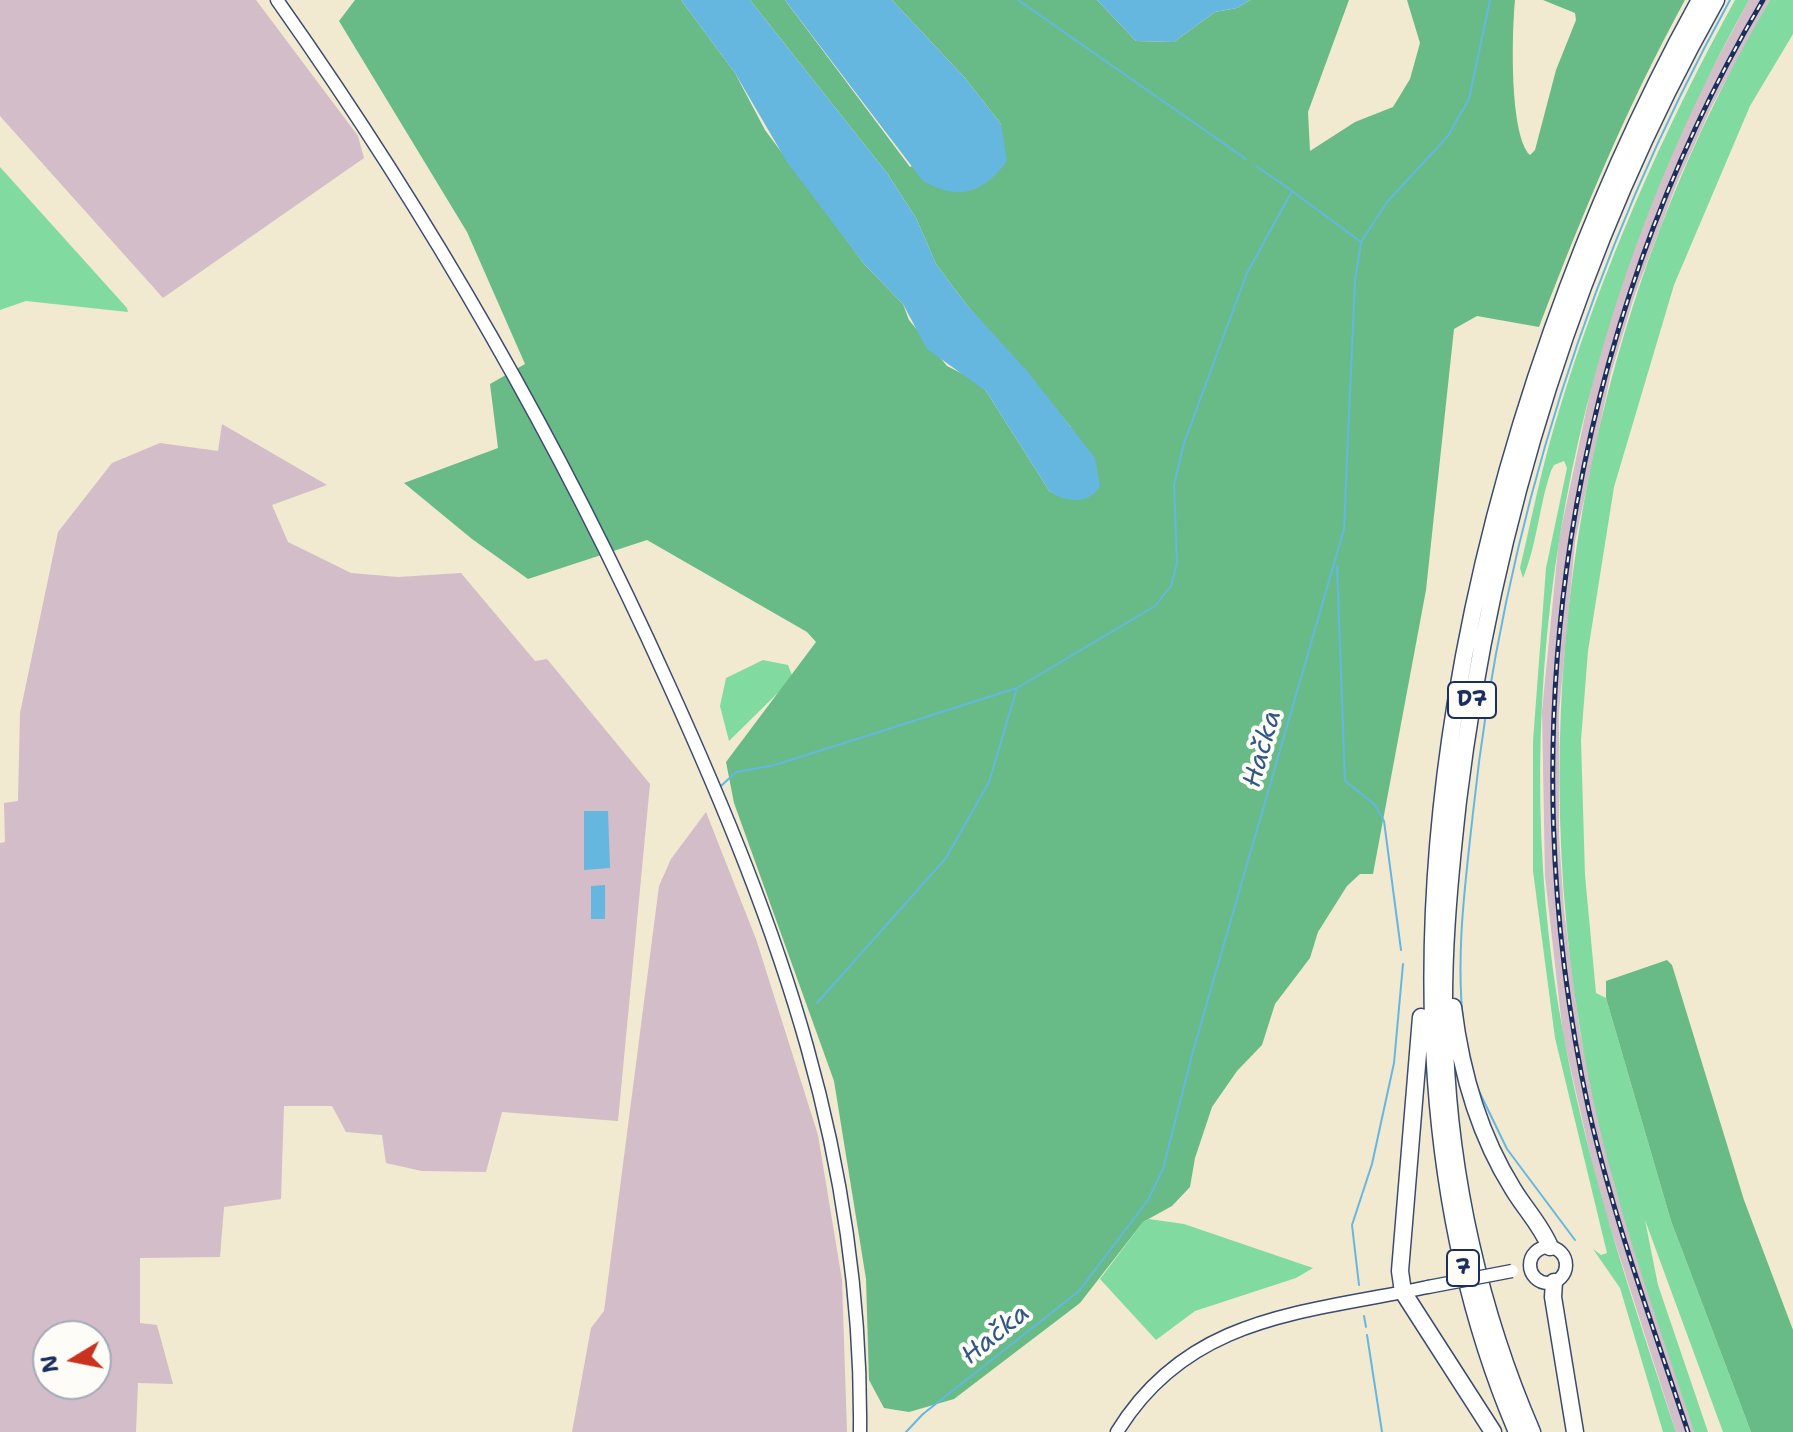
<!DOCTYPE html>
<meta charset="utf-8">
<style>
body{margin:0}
#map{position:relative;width:1793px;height:1432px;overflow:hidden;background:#f2e9d1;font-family:"Shantell Sans",sans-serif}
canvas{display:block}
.north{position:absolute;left:32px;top:1320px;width:80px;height:80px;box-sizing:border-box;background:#fdfcf7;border:2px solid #a3aaba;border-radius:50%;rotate:260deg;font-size:22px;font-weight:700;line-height:32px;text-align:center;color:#1b2f5e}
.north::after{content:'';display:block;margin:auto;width:28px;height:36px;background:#c8321e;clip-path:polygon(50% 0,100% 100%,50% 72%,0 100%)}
</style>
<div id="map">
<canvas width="1793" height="1432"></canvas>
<div class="north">N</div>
</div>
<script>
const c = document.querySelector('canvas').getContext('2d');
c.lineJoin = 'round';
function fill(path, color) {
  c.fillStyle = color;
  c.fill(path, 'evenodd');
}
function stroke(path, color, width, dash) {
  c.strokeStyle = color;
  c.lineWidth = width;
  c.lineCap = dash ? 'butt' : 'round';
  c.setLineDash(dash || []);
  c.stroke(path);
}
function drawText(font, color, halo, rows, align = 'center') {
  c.font = font + ' "Shantell Sans",sans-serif';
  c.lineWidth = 8;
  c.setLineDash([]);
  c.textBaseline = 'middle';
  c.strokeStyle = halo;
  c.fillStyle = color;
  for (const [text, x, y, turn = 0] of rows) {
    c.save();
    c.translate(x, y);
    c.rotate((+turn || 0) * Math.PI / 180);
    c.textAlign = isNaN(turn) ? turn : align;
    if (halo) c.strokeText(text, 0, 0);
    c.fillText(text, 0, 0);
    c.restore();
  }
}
fill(new Path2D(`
 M 0,0 L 256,0 L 358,136 L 364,158 L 163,298 L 0,116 Z
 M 1749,0 L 1770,0 L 1712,106 L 1677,183 L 1634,297 L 1611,373 L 1575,542 L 1559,712 L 1559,836 L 1564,911 L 1580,1032 L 1614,1184 L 1694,1432 L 1676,1432 L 1598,1189 L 1563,1035 L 1545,876 L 1542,711 L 1559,539 L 1595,369 L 1618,292 L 1661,177 L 1696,99 Z
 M 222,424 L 327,485 L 272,505 L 288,542 L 351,573 L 398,577 L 461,573 L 535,661 L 547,659 L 650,784 L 618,1121 L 502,1112 L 486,1172 L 422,1171 L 386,1163 L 382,1135 L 346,1132 L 332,1106 L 284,1106 L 281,1199 L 224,1207 L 220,1257 L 140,1258 L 140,1323 L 157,1325 L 173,1384 L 138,1383 L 136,1432 L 0,1432 L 0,843 L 5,842 L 4,803 L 18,801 L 20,713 L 58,532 L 112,463 L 160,443 L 218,451 ZM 48,1336 L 96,1336 L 96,1384 L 48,1384 Z
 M 706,812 L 756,939 L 818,1135 L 842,1280 L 847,1432 L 572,1432 L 591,1328 L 604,1311 L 659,886 L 671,859 Z`), '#d2bdc8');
fill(new Path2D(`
 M 1735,0 L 1749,0 C 1573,313 1498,682 1564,1037 C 1589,1173 1633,1302 1676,1432 L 1663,1432 L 1620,1288 L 1593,1249 L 1601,1255 L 1607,1253 L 1555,1038 L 1533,871 L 1533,741 L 1546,568 L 1567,468 L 1564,461 L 1554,465 L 1551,471 C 1539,506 1537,545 1523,578 L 1520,568 C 1532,517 1542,465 1558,414 C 1601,271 1663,131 1735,0 Z
 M 1770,0 L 1793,0 L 1793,34 L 1750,106 L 1674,285 L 1614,487 L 1588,651 L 1581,740 L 1585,875 L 1596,993 L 1606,998 L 1671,1221 L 1751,1432 L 1723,1432 L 1645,1220 L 1658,1285 L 1708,1432 L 1694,1432 C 1659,1323 1618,1215 1594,1103 C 1514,726 1574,333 1770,0 Z
 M 0,167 L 127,308 L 128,312 L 26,301 L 0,310 Z
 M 763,660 L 788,665 L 793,678 L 729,741 L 720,706 L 726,678 Z
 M 1149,1219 L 1184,1224 L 1313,1268 L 1296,1278 L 1195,1311 L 1156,1340 L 1100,1279 L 1143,1222 Z`), '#81dba1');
fill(new Path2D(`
 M 355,0 L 681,0 L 735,73 L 765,130 L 865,265 L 903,304 L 909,320 L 947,366 L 971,378 L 986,391 L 1050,492 L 1071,427 L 966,304 L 936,264 L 916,218 L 887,173 L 750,0 L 785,0 L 910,167 L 1001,124 L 965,78 L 892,0 L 1097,0 L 1136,41 L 1174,42 L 1215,12 L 1237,8 L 1250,0 L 1349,0 L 1308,112 L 1310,151 L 1355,122 L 1393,107 L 1410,79 L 1420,43 L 1407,0 L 1515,0 C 1512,30 1509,135 1530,155 L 1535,150 L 1556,70 L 1576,20 L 1575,13 L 1543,0 L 1685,0 C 1627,106 1582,215 1539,327 L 1477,316 L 1454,329 L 1426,590 L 1373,874 L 1360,874 L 1347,886 L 1318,932 L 1310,958 L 1275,1004 L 1262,1045 L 1237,1071 L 1212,1107 L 1195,1158 L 1190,1187 L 1172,1206 L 1143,1222 L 1080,1303 L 954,1399 L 909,1412 L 884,1408 L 869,1380 L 866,1279 L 834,1081 L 734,803 L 726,762 L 816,642 L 807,632 L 647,540 L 528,579 L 472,539 L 404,483 L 498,448 L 490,384 L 525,364 L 467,232 L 339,21 Z
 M 1667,960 L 1672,965 L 1744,1200 L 1793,1330 L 1793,1432 L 1751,1432 L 1671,1221 L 1606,998 L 1606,981 Z`), '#68bb87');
fill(new Path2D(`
 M 681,0 L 750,0 L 887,173 L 916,218 L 936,264 L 966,304 L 1028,372 L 1095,458 L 1100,486 C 1089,505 1067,502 1050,492 L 986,391 L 927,349 L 903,304 L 865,265 L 787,162 L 735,73 Z
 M 785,0 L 892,0 L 965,78 L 1001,124 L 1007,161 C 983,194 958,201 923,181 Z
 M 1097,0 L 1250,0 L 1237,8 L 1215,12 L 1174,42 L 1136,41 Z
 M 584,811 L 608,811 L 610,868 L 584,870 Z
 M 605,885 L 605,919 L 591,919 L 591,886 Z`), '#65b7e0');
stroke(new Path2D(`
 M 1018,0 L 1246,159
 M 1256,166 L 1291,190
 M 1337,566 L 1345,781 L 1375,805 L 1384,821 L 1401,950
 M 721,786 L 736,772 L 775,765 L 1017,688
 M 817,1003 L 946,858 L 989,782 L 1017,688 L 1155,606 L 1171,586 L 1177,563 L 1174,485 L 1184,443 L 1247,273 L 1292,191 L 1361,242
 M 1464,1030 C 1455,958 1465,885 1473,813 C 1503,528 1592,251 1730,0
 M 1477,1087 L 1507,1149 L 1575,1240
 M 1359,1285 L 1352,1225 L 1372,1164 L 1394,1063 L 1403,964
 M 1364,1316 L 1366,1327
 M 1367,1335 L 1382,1432
 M 906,1432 L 923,1414 L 1079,1291 L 1148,1200 L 1163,1169 L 1193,1051 L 1344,529 L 1355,280 L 1361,242 L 1387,202 L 1448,136 L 1469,99 L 1490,0`), '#65b7e0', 2);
const secondary = new Path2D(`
 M 277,0 C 429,215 560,443 668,683 C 780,929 863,1158 860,1432
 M1530 1265a18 18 0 1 1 36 0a18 18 0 1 1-36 0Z
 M 1117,1432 C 1189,1314 1307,1313 1428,1287`);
const highway = new Path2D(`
 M 1453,1007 C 1461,1072 1478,1133 1513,1189 C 1525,1209 1541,1225 1550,1247
 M 1421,1017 L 1400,1271 L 1403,1292 L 1493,1432
 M 1554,1282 L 1553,1297 L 1575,1432
 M 1517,1432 C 1331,997 1479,399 1700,0
 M 1532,1432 C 1480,1312 1450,1178 1445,1047 C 1441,965 1449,882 1458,801 C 1492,522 1578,245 1716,0`);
stroke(secondary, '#3b4b6f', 15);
stroke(highway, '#3b4b6f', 19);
stroke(secondary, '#fff', 12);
stroke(highway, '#fff', 16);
const rail = new Path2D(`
 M 1688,1432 C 1653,1326 1614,1220 1589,1111 C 1506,733 1566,333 1763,0`);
stroke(rail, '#1b2f5e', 5);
stroke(rail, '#fdfcf7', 2, [6]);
const secondaryBridge = new Path2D(`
 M 1428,1287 L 1512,1271`);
stroke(secondaryBridge, '#3b4b6f', 15, []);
stroke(secondaryBridge, '#fff', 12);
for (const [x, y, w] of [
 [1472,700,48],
 [1463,1268,32]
]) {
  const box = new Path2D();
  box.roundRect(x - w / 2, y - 18, w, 36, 6);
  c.fillStyle = '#fdfcf7';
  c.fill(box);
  stroke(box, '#1b2f5e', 2);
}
drawText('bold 22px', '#1b2f5e', null, [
 ["D7",1472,700],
 ["7",1463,1268]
]);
drawText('italic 26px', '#315885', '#fdfcf7', [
 ["Hačka",1263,749,-74],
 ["Hačka",996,1335,-39]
]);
</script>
